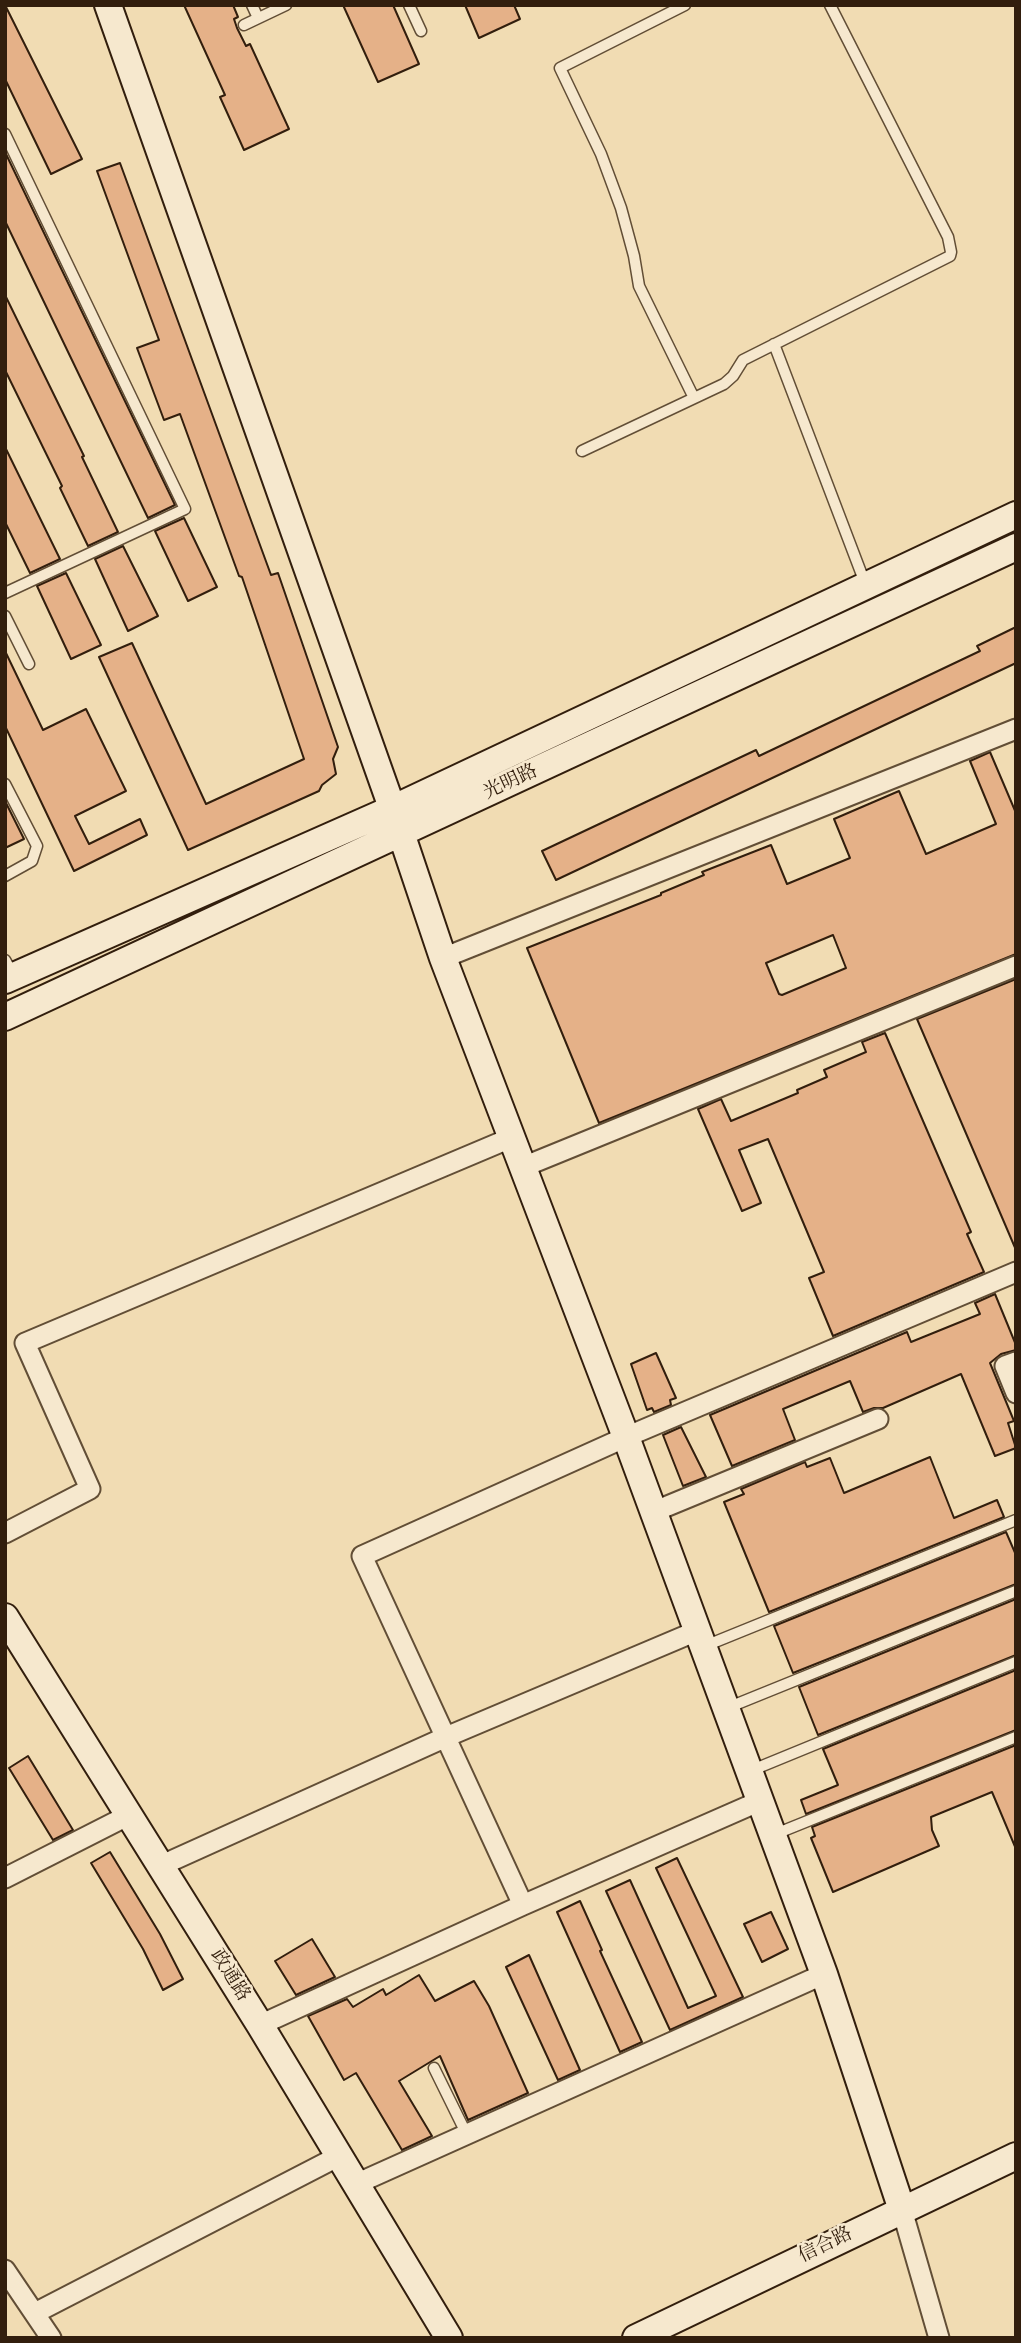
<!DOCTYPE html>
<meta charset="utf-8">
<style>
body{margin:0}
#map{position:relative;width:1021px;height:2343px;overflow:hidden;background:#f1dcb3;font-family:"IM FELL English",serif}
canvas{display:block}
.frame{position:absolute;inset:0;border:7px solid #321e0d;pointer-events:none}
</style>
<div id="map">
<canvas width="1021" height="2343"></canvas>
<div class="frame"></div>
</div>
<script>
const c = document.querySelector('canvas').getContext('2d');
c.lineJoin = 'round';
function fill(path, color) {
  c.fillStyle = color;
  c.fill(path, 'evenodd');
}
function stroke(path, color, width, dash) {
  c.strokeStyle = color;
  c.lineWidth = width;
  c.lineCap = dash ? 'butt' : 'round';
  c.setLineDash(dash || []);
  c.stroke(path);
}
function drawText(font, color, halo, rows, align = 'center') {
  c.font = font + ' "IM FELL English","Noto Serif SC",serif';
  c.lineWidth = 5;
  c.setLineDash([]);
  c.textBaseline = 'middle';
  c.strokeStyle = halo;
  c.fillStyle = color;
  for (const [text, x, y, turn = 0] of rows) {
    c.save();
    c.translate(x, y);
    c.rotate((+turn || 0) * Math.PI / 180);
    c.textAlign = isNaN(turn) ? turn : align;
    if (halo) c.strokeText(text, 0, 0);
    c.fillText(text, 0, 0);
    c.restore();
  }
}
const building = new Path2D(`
 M 5,5 L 82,159 L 51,174 L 5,79 Z
 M 184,5 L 233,5 L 238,17 L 234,19 L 237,28 L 246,46 L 250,44 L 289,129 L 244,150 L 220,97 L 225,95 Z
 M 343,5 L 393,5 L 419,64 L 378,82 Z
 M 465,5 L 514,5 L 520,19 L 479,38 Z
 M 5,152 L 175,505 L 148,518 L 5,221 Z
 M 120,163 L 271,575 L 278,573 L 338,747 L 333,759 L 336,774 L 322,785 L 319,791 L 188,850 L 99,657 L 132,643 L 206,804 L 304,759 L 242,577 L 239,576 L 180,414 L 164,420 L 137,348 L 159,340 L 97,171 Z
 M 5,295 L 84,456 L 82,457 L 118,532 L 88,546 L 60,488 L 62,486 L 5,370 Z
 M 5,447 L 60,559 L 30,573 L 5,522 Z
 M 184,518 L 217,587 L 188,601 L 155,531 Z
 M 123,546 L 158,616 L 128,631 L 95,559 Z
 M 66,573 L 101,645 L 71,659 L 37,586 Z
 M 1016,627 L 1016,663 L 556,880 L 542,851 L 756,750 L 759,756 L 980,651 L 977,646 Z
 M 5,651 L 43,730 L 86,709 L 126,791 L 75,816 L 89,844 L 140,819 L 147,835 L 74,871 L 5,726 Z
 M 990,752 L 1016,813 L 1016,954 L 599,1123 L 527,948 L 661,895 L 661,893 L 704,875 L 702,872 L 771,845 L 787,884 L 850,858 L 834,819 L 899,791 L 926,854 L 996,824 L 970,761 ZM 833,935 L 846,968 L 782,995 L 779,994 L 766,963 Z
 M 5,801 L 24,839 L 5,848 Z
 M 1016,979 L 1016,1250 L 917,1019 Z
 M 885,1033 L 971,1232 L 967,1234 L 984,1272 L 833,1336 L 809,1278 L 824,1272 L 768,1139 L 739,1150 L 761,1203 L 742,1211 L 698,1109 L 721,1099 L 731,1121 L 798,1093 L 797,1090 L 827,1077 L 824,1070 L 866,1052 L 862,1042 Z
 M 995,1294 L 1016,1345 L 1016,1350 L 1001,1354 L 990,1363 L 1014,1421 L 1008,1423 L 1016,1448 L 995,1456 L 961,1374 L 883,1408 L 874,1408 L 863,1412 L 850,1381 L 783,1409 L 795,1440 L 732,1466 L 710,1415 L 907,1332 L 911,1342 L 980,1314 L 975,1303 Z
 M 656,1353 L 676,1398 L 670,1400 L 671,1405 L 654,1412 L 652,1408 L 647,1410 L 631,1364 Z
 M 681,1427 L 706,1477 L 683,1486 L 663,1435 Z
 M 930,1457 L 954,1518 L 997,1500 L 1004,1517 L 769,1612 L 724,1502 L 744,1494 L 741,1489 L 805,1462 L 807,1467 L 830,1458 L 844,1493 Z
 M 1006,1532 L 1016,1555 L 1016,1584 L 793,1673 L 774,1626 Z
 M 1016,1599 L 1016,1655 L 818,1735 L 799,1687 Z
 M 1016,1670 L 1016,1730 L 806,1814 L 801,1800 L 838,1785 L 823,1749 Z
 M 1016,1745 L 1016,1849 L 992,1792 L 931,1817 L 932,1830 L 939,1846 L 833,1892 L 811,1838 L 815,1836 L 812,1827 Z
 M 28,1756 L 73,1830 L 53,1840 L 9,1768 Z
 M 110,1852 L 160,1934 L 183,1979 L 163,1990 L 143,1949 L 91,1863 Z
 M 677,1858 L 743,1997 L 670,2030 L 606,1891 L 630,1880 L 688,2008 L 716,1996 L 656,1868 Z
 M 580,1901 L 602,1950 L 600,1951 L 642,2042 L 620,2052 L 557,1912 Z
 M 771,1912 L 788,1949 L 762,1962 L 744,1924 Z
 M 312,1939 L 335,1977 L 296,1995 L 275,1961 Z
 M 529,1955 L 580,2070 L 558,2080 L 506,1967 Z
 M 419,1975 L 435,2001 L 474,1981 L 489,2006 L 528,2093 L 468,2120 L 440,2056 L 399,2081 L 432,2136 L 402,2150 L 356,2073 L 344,2080 L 308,2016 L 347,1999 L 353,2007 L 383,1989 L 386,1995 Z`);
fill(building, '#e5b188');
stroke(building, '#321e0d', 2);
const lane = new Path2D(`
 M 252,5 L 258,18
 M 409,5 L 421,31
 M 685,5 L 560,68 L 601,154 L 621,208 L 634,256 L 639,286 L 694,398
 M 244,25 L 286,5
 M 5,134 L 185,509 L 5,593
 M 774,344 L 865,583
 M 582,451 L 724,384 L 733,376 L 743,360 L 950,256 L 951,252 L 948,237 L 830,5
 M 5,616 L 29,664
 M 5,784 L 37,846 L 32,861 L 5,876
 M 5,960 L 14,976
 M 705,1646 L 1016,1520
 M 727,1708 L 1016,1591
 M 750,1771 L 1016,1662
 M 773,1835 L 1016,1737
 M 434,2068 L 466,2133`);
const street = new Path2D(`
 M 443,958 L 1016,729
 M 523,1167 L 1016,966
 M 1016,1362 L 1005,1366 L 1016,1393
 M 653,1512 L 878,1419
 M 5,1533 L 90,1489 L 25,1343 L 513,1137
 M 160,1866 L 446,1737 L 699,1630
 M 5,1878 L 129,1815
 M 523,1905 L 362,1556 L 626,1437 L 1016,1272
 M 260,2025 L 523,1905 L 760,1801
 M 356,2184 L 824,1974
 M 902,2210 L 939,2338
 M 5,2270 L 51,2338
 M 35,2313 L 339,2156`);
const secondary = new Path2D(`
 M 108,5 L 401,833 L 443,958 L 626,1437 L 824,1974 L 902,2210
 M 5,980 L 392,809 L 1016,515
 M 5,1017 L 1016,547
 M 5,1617 L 260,2025 L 449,2338
 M 636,2338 L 1016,2156`);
stroke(lane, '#624e36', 13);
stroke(street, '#624e36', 23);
stroke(secondary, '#321e0d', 30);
stroke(lane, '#f6e8ce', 10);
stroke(street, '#f6e8ce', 19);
stroke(secondary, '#f6e8ce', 26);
drawText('19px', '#321e0d', '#f6e8ce', [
 ["光明路",511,783,-25],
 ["政通路",229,1976,58],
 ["信合路",826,2246,-26]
]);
</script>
